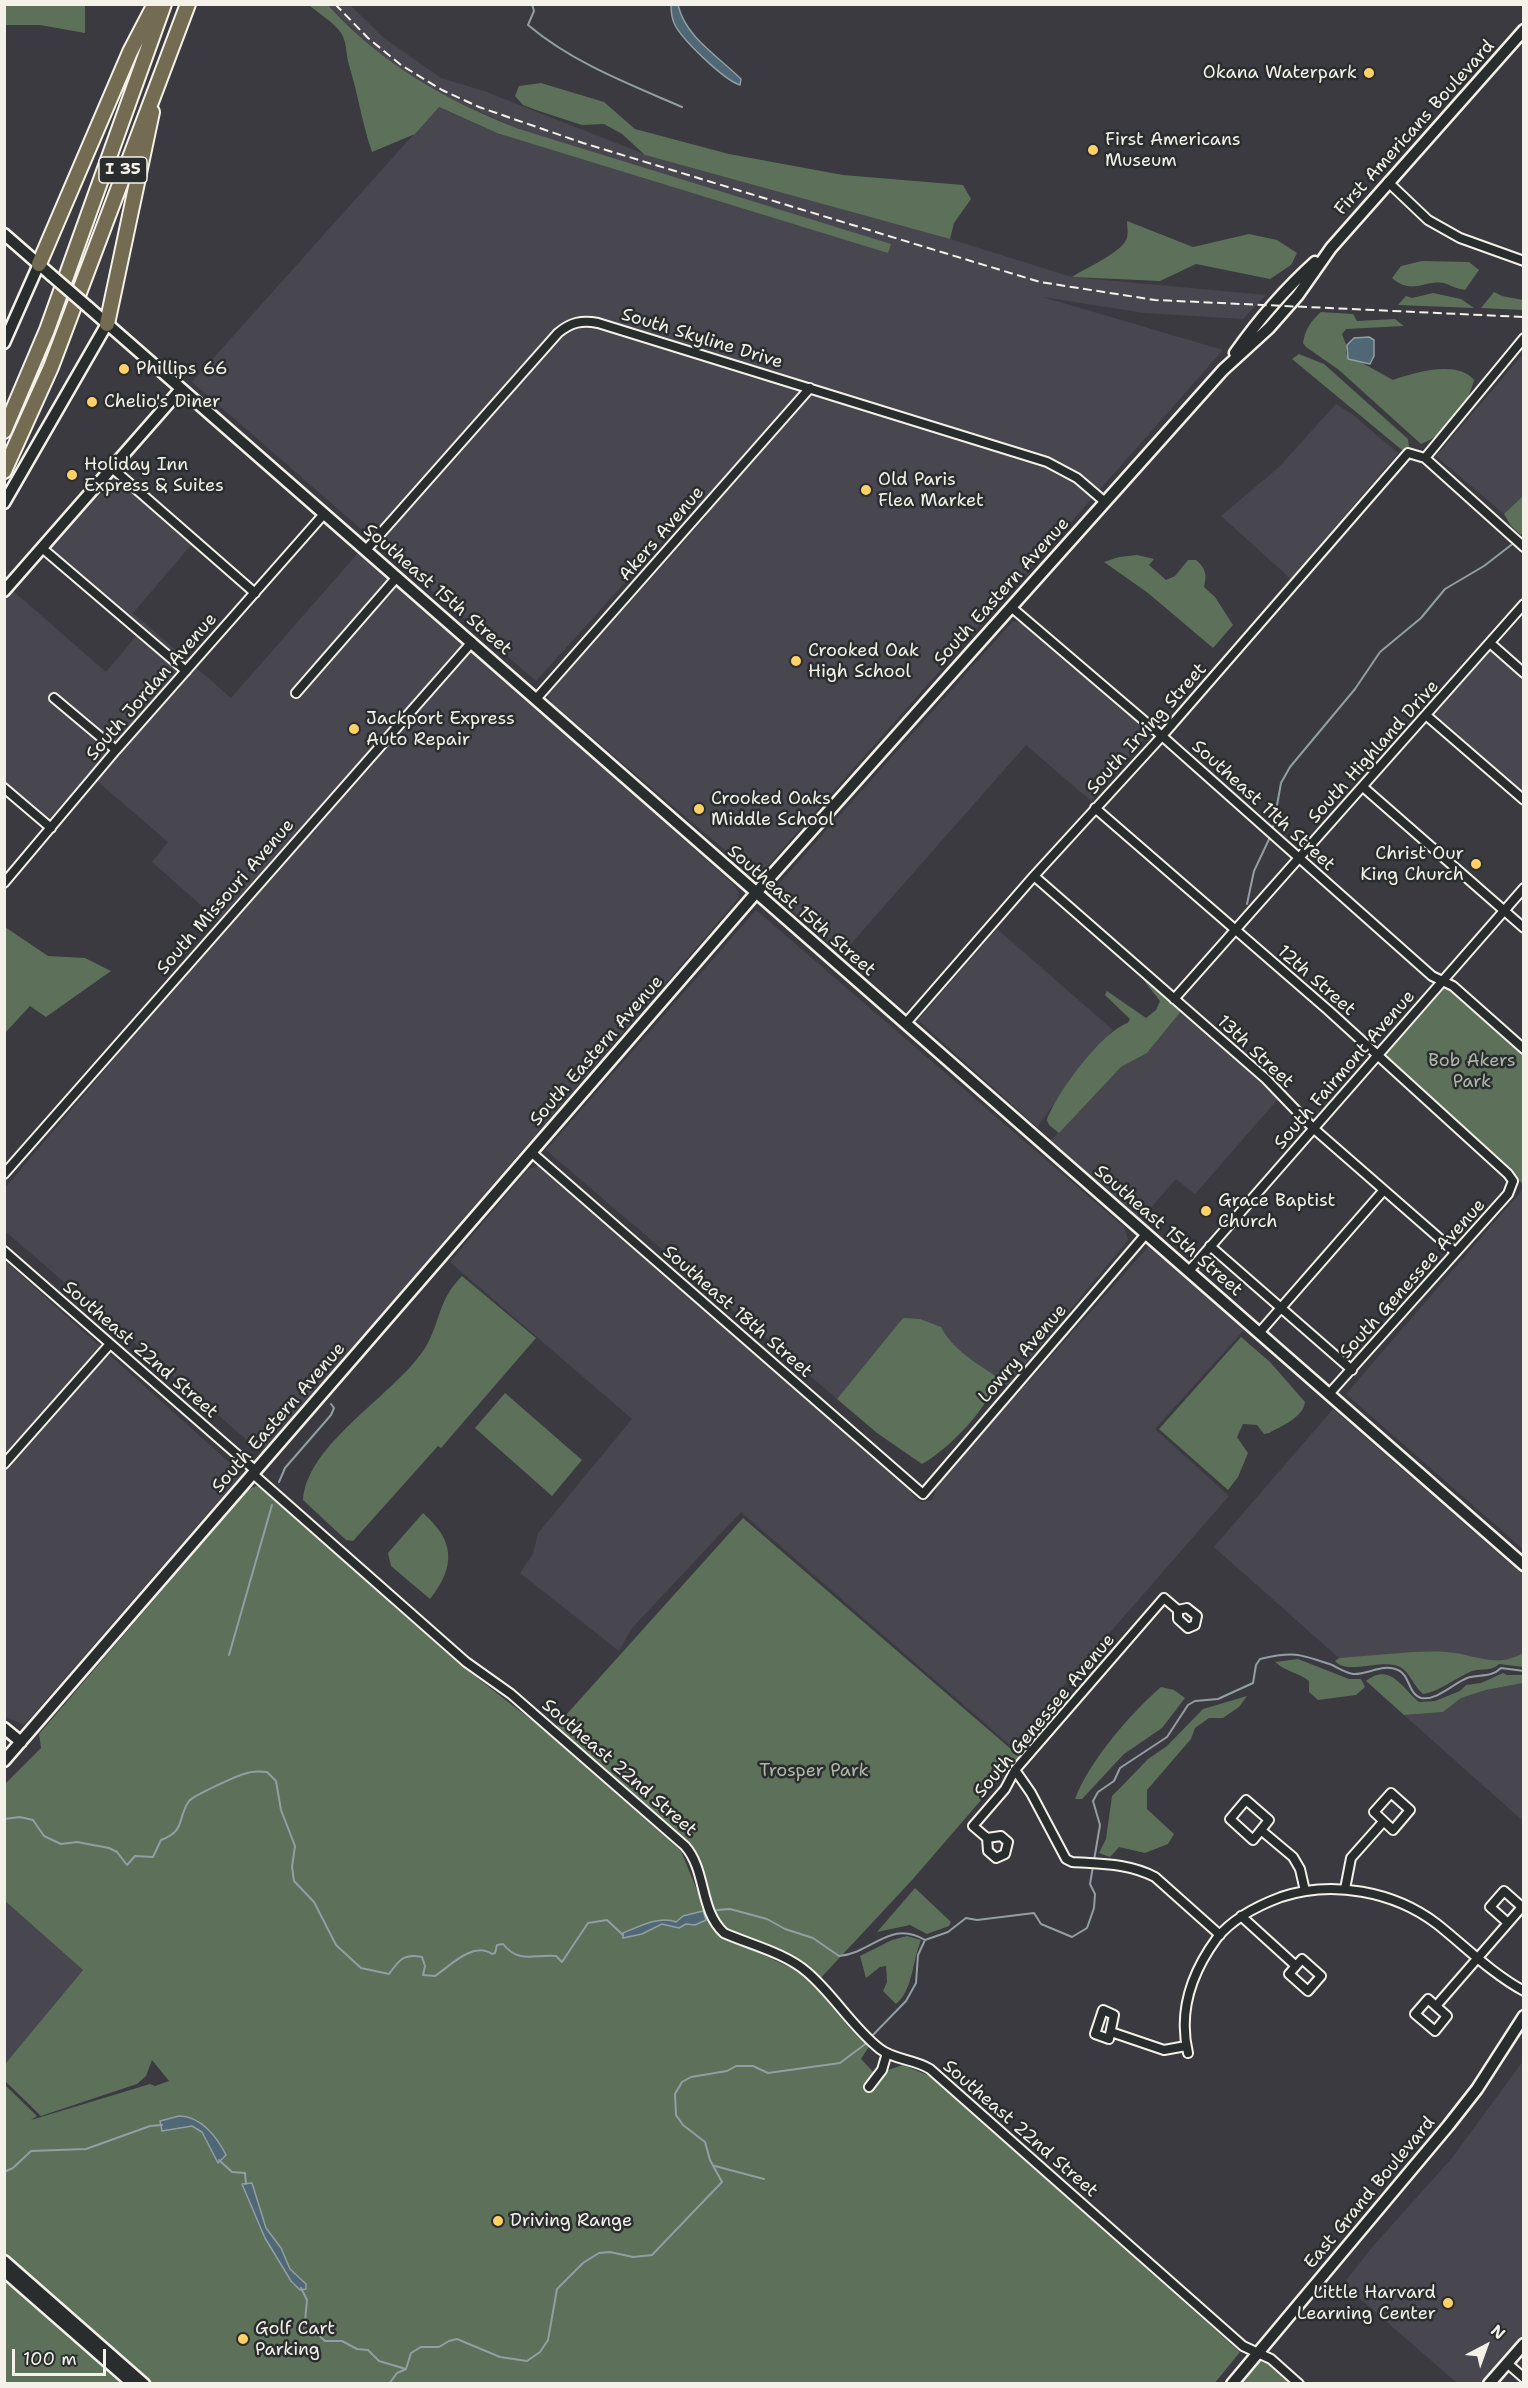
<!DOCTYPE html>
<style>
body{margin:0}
#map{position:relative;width:1528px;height:2388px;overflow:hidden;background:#3a3a40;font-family:"Shantell Sans",sans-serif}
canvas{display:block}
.frame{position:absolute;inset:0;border:6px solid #f4f1e8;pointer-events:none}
.north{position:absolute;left:1456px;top:2316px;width:60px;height:60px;-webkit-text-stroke:4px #2a2d2e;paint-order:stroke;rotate:41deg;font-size:16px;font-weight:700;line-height:24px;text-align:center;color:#f4f1e8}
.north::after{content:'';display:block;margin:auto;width:21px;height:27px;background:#f4f1e8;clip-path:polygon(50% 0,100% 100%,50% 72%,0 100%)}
.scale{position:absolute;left:12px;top:2349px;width:94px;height:27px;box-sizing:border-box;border:3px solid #f4f1e8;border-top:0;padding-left:8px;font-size:18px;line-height:21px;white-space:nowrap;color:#f4f1e8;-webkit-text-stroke:4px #2a2d2e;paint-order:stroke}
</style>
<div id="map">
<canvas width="1528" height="2388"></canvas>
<div class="frame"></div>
<div class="north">N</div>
<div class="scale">100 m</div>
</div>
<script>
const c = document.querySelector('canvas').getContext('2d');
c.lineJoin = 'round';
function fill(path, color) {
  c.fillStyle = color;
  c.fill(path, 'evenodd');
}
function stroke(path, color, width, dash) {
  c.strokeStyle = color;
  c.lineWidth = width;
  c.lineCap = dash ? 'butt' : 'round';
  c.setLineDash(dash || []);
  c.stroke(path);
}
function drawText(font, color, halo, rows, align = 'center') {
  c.font = font + ' "Shantell Sans",sans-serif';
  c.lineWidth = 5;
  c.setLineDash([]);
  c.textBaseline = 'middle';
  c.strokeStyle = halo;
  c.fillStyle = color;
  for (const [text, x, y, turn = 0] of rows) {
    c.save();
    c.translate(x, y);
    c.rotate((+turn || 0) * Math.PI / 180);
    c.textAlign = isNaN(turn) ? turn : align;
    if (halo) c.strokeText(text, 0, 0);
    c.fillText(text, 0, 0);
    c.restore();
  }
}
fill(new Path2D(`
 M 328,5 L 350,5 L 384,38 L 441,78 L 484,91 L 649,156 L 950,239 L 1072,277 L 1266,295 L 1243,319 L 1144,313 L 1043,297 L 1223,350 L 762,872 L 753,874 L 553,704 L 547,695 L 706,517 L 694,506 L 536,681 L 192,382 L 438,107 L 497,133 L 519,129 L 433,91 L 404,72 L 374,50 Z
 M 1523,354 L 1523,496 L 1504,514 L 1436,456 Z
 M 1336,404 L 1353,415 L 1398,453 L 1291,579 L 1221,516 L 1278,468 Z
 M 114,475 L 192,544 L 133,613 L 231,698 L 358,553 L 580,747 L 733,884 L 739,893 L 738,899 L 262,1453 L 5,1231 L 5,1188 L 226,927 L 152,862 L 168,842 L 89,774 L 48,820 L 5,782 L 4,598 L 12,590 L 106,672 L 143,628 L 50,548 Z
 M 1013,621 L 1024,624 L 1150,732 L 1091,801 L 1026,745 L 842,954 L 779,899 L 774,889 Z
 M 1490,647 L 1523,676 L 1523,793 L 1434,713 Z
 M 756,910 L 1124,1227 L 1128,1240 L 1007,1386 L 959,1351 L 947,1339 L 940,1327 L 903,1318 L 837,1399 L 546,1150 Z
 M 997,929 L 1113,1030 L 1084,1063 L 1037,1127 L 918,1020 Z
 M 1182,1010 L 1278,1099 L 1195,1194 L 1176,1179 L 1141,1219 L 1051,1140 L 1121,1067 L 1147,1053 Z
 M 538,1166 L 908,1486 L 915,1499 L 921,1502 L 932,1500 L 939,1482 L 1149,1246 L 1244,1330 L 1155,1429 L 1229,1496 L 1011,1746 L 741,1512 L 632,1628 L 619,1651 L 520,1573 L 533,1554 L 538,1533 L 632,1419 L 450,1262 L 528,1169 Z
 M 1523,1189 L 1523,1549 L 1346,1394 Z
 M 4,1260 L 242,1474 L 24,1725 L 4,1716 Z
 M 1333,1409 L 1523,1575 L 1523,1653 L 1513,1659 L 1488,1661 L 1446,1652 L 1339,1658 L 1214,1547 Z
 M 1523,1683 L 1523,1821 L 1404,1715 L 1443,1712 L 1461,1698 L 1486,1690 Z
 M 5,1901 L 83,1970 L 5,2064 Z
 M 1523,2061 L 1523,2334 L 1481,2383 L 1457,2383 L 1343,2284 L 1374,2245 L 1452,2158 Z`), '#484750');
fill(new Path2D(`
 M 5,4 L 85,5 L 85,33 L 40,25 L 5,25 Z
 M 309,5 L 328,5 C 381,64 445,100 519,129 L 891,244 L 888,253 L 497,133 L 439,107 L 415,134 L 372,152 C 362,123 358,94 349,65 C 345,52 348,40 338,29 C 330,20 318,13 309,5 Z
 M 541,83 L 604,102 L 635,129 L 729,154 L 843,175 L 963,185 L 971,199 L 954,223 L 950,239 L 645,155 L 622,134 L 604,124 L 582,125 L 539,111 L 523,105 L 515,96 L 519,86 Z
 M 1127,221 L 1193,247 L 1249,234 L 1277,240 L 1297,253 L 1291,265 L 1270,279 L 1196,264 L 1160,281 L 1072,277 C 1086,268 1120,253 1126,240 C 1129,235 1127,227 1127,221 Z
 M 1422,261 L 1469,262 L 1479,270 L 1465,290 C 1458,289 1453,287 1447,284 C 1426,277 1414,297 1392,278 L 1401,266 Z
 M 1494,292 L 1502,296 L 1523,300 L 1523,310 L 1481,308 Z
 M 1433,293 L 1461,299 L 1474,308 L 1398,305 L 1406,296 L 1412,298 Z
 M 1321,312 L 1353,314 L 1357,321 L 1395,319 L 1404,326 L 1346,329 L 1342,334 L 1347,347 L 1346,354 L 1393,380 C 1415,372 1458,360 1474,380 C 1468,405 1446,435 1421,444 L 1339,370 L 1306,347 L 1303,343 C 1305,329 1311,321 1321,312 Z
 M 1299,354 L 1324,364 L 1408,439 L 1409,447 L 1402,450 L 1292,359 Z
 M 1523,496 L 1523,532 L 1521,535 L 1511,526 L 1504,514 Z
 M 1137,555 L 1154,559 L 1149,565 L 1166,580 L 1175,576 L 1188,560 L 1196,560 C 1206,568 1207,575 1204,587 L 1215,597 L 1233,625 L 1213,648 L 1148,593 L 1104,562 L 1119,557 Z
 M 5,927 L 48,956 L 85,958 L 111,971 L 46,1017 L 30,1006 L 5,1033 Z
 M 1138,973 L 1144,975 L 1182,1010 L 1147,1053 L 1121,1067 L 1059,1133 L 1049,1125 L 1047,1120 C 1055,1095 1103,1030 1128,1023 L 1130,1019 L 1105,995 L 1107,991 L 1146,1018 L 1156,1010 L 1160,1001 Z
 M 1447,986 L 1523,1051 L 1523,1184 L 1431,1103 L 1384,1057 L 1386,1050 L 1442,987 Z
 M 462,1276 L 536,1338 L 441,1448 L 438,1446 L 353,1541 L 346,1540 L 303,1500 C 307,1443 395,1395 425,1348 C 441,1322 437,1301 462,1276 Z
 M 903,1318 L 920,1319 L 941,1327 C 953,1350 975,1362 997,1377 C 990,1407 949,1449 922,1464 L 877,1433 L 837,1399 Z
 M 1241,1337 L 1270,1362 L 1305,1402 C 1303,1418 1281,1426 1269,1433 L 1264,1434 L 1257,1425 L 1243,1424 L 1237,1437 L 1248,1453 L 1238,1477 L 1228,1490 L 1159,1429 Z
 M 505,1393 L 582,1460 L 552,1496 L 475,1428 Z
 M 256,1486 L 265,1489 L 394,1602 L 391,1604 L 458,1663 L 538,1725 L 681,1851 L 713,1929 L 718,1934 L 800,1972 C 822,1992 839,2018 860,2039 L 863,2039 L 870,2045 L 861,2059 L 881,2080 L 888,2070 L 903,2065 L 930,2076 L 1240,2352 L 1214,2384 L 153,2384 L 84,2323 L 69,2334 L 125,2383 L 5,2383 L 5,2085 L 37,2116 L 31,2120 L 150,2084 L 155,2086 L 169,2081 L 152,2060 L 146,2076 L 137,2084 L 41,2116 L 5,2081 L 5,2064 L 83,1970 L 5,1901 L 5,1784 L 41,1748 L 39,1734 L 249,1489 Z
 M 423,1513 C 455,1541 456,1566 430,1599 L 391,1566 L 388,1553 Z
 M 743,1518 L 1019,1756 L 913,1879 L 817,1982 L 789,1956 L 730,1930 L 719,1921 L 693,1849 L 558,1730 L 557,1725 Z
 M 1413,1652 C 1424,1652 1436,1651 1446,1652 C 1476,1654 1495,1669 1523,1653 L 1523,1667 L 1499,1664 C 1491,1672 1482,1668 1472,1671 C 1455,1678 1441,1691 1423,1694 C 1413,1686 1410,1671 1398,1666 C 1379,1659 1346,1675 1335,1661 L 1339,1658 Z
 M 1298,1659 L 1349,1679 L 1361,1679 L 1365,1687 L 1356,1695 L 1318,1700 L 1309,1692 L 1309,1681 C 1298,1672 1286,1672 1275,1662 Z
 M 1503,1673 L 1507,1675 L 1523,1675 L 1523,1683 L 1486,1690 L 1461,1698 L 1443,1712 L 1404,1715 L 1366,1681 C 1390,1662 1402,1688 1419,1702 L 1435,1701 L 1460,1691 L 1466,1685 L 1481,1683 Z
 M 1161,1687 L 1174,1690 L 1185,1698 L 1162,1728 L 1124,1754 L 1082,1799 L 1075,1799 C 1090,1760 1130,1714 1161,1687 Z
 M 1247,1696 L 1239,1707 L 1223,1718 L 1209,1718 L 1195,1728 L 1191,1739 L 1147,1790 L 1147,1809 L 1174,1834 L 1168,1844 L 1145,1853 L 1119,1847 L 1110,1857 L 1099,1853 L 1106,1839 L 1112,1796 L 1123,1785 L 1148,1759 L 1167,1746 L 1203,1709 Z
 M 915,1888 L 951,1922 L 949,1926 L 927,1934 L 910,1925 L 877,1932 Z
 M 907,1936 L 921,1940 C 912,1962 913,1990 896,2004 L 883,1991 L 887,1982 L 886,1966 L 880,1967 L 866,1978 L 860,1956 L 892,1940 Z
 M 1259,2361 L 1268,2362 L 1293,2383 L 1237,2384 Z`), '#5c705a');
const water = new Path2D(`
 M 671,5 L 678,5 C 686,38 718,56 741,79 L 740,85 C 724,80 681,39 674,23 C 672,18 671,11 671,5 Z
 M 1369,337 L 1374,340 L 1374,356 L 1370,364 L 1348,359 L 1347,345 L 1354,338 Z
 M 703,1911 L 706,1920 L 695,1925 L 686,1924 L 679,1928 L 662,1924 L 642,1934 L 623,1938 L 623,1933 C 638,1927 660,1915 676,1922 L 683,1916 Z
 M 179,2116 C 201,2116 217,2137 226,2155 L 218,2163 L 202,2132 L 192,2126 L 162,2131 L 160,2121 Z
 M 252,2183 L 266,2228 L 281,2248 L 290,2269 L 306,2284 L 306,2289 L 300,2290 L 291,2281 L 265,2238 L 242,2184 Z`);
fill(water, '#506775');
stroke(water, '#929ea3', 1.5);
stroke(new Path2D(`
 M 532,4 L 534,11 L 528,25 C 573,63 629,84 682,107
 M 1247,904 L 1254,871 L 1272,833 L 1281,783 L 1290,767 L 1355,689 L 1380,652 L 1421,618 L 1445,589 L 1484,566 L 1515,542
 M 279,1482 L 285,1468 L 331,1415 L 334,1408 L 331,1404
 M 229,1655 L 272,1505
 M 4,1819 L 20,1817 L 33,1820 L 44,1836 L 61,1844 L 77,1842 L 109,1848 L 117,1852 L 127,1865 L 135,1856 L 153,1857 L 161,1840 C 186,1831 177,1818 189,1801 C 193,1796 236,1776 244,1774 C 251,1771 259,1771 267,1772 L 276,1781 L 281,1810 L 295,1846 L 292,1867 L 294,1881 L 314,1902 L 336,1945 L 361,1968 L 389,1974 C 399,1960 404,1953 422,1957 L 425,1966 L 423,1975 L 435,1976 C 450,1966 473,1941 492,1954 L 495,1953 L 497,1945 L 503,1944 C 519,1964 533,1954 556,1956 L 562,1962 L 588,1923 L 607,1920 L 623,1935
 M 717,1910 L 730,1909 L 767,1919 L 785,1929 L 813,1938 L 839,1956 C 873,1953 890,1919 925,1940
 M 871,2037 L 906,2001 L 916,1983 L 918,1955 L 925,1940 L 948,1932 L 966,1918 L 977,1920 L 1034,1913 L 1041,1924 L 1072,1937 L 1087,1928 L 1094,1908 L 1095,1894 L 1090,1884 L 1100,1825 L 1093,1801 L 1098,1792 L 1114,1781 L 1120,1768 L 1167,1737 L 1188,1705 L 1195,1701 L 1218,1699 L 1253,1683 L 1256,1665 L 1260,1659 C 1294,1651 1300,1654 1332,1665 C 1338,1668 1346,1673 1353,1674 C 1368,1675 1382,1663 1398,1670 C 1410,1675 1408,1694 1421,1698 C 1437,1701 1454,1683 1467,1678 C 1479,1674 1491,1678 1501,1668 L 1524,1671
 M 219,2160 L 232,2172 L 245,2173 L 246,2184
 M 715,2166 L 764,2179
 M 4,2172 L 13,2168 L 31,2151 L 86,2149 L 150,2126 L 162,2125
 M 301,2288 L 307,2300 L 305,2322 L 325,2341 L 342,2341 L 357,2349 L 368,2350 L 379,2361 L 406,2369
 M 406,2369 L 411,2353 L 421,2347 L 439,2347 L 449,2341 L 457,2339 L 500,2357 L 527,2361 L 540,2352 L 548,2340 L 557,2289 L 583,2263 L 599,2253 L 610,2252 L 633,2257 L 652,2255 L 722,2182 L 710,2160 L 705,2142 L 683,2125 L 676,2115 L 675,2094 L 682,2082 L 691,2077 L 727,2071 L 736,2066 L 753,2066 L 768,2073 L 840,2063 L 868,2042
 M 389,2384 L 397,2373 L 406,2369`), '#929ea3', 2);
const street = new Path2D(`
 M 1388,182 L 1428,220 L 1460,238 L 1524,261
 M 1425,458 L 1524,338
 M 112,468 L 255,593
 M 42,548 L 186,671
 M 366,550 L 558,333 C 571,322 582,320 598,323 L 1047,462 L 1077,478 L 1105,502
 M 1011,607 L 1162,736 L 1432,976 L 1453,986 L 1524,1049
 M 1490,643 L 1524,673
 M 296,693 L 397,577
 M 54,698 L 116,750
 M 536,699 L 810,388
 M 1427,716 L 1524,800
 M 1363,787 L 1524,928
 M 4,788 L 51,828
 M 1095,808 L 1328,1010 L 1508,1174 L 1513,1181 L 1508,1194 L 1329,1394
 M 1034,876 L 1266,1079 L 1313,1128 L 1455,1252
 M 4,883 L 116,750 L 324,514
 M 1174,999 L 1524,604
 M 906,1023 L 1034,876 L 1162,736 L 1408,453 L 1425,458 L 1524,547
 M 531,1152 L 923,1494 L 1146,1234
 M 4,1174 L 472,642
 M 1210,1246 L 1352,1370
 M 4,1251 L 256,1471
 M 1189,1271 L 1524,888
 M 1259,1333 L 1384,1190
 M 4,1464 L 110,1344
 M 253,1474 L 466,1662 L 511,1694 L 685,1846 C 707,1871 699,1910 724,1933 C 751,1945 785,1953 807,1972 C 834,1995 852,2027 880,2049 C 894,2060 914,2059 930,2069 L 1243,2346 L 1271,2359 L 1299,2384
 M 1015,1770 L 1031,1793 L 1066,1859 L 1072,1862 C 1101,1864 1128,1863 1155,1877 L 1220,1935
 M 1391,1793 L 1410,1810 L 1393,1830 L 1374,1812 Z
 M 1246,1800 L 1269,1820 L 1253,1840 L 1230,1819 Z
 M 1262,1831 L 1293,1857 L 1300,1869 L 1305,1891
 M 987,1838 L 1001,1836 L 1008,1842 L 1005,1854 L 996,1858 L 988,1851 L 987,1838 L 973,1826 L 1005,1789 L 1015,1770 L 1164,1598 L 1178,1610 L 1178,1619 L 1188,1628 L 1195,1625 L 1197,1616 L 1187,1608 L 1178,1610
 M 1345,1889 L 1351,1858 L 1383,1822
 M 1241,1916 L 1296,1966
 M 1302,1959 L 1321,1976 L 1308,1991 L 1289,1974 Z
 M 1428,1999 L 1447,2016 L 1435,2031 L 1415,2014 Z
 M 1436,2006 L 1522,1907 L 1504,1891 L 1490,1907 L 1508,1923
 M 1103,2010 L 1114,2015 L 1109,2039 L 1095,2034 Z
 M 1111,2032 L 1164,2050 L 1186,2046
 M 1188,2053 C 1178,2011 1192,1972 1217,1938 C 1233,1918 1257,1906 1281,1897 C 1332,1880 1394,1891 1437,1924 C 1466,1947 1491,1973 1524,1991
 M 869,2087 L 882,2070 L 887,2053
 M 1507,2363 L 1524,2378`);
const secondary = new Path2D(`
 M 4,234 L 51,275
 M 88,307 L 1524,1565
 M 4,343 L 39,264
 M 1235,353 C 1259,319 1284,290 1315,262
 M 4,503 L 107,324
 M 4,591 L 181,389
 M 4,1728 L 21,1742
 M 4,1761 L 755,894 L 1223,370 L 1269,328 L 1298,295 L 1331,248 L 1524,30
 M 4,2261 L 144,2384
 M 4,2271 L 133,2384
 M 1232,2384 L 1448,2126 L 1477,2089 L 1524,2016
 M 1489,2384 L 1524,2344`);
const highway = new Path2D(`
 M 39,264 L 130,52 L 155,4
 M 107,324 L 152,112
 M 4,431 L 47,330 L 164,4
 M 4,471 L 51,367 L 188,4`);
stroke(street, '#f4f1e8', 12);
stroke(secondary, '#f4f1e8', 15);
stroke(highway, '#f4f1e8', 18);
stroke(street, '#2a2d2e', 8);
stroke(secondary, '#2a2d2e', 10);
stroke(highway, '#736b52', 14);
stroke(new Path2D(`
 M 335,4 L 368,38 L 401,65 L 442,90 L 479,107 L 583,143 L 1040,282 L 1155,300 L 1524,317`), '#f4f1e8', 2, [9, 4.5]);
const secondaryBridge = new Path2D(`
 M 51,275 L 88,307`);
stroke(secondaryBridge, '#f4f1e8', 15, []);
stroke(secondaryBridge, '#2a2d2e', 10);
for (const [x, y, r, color] of [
 [1369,73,6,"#ffd166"],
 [1093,150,6,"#ffd166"],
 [124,369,6,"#ffd166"],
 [92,402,6,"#ffd166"],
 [72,475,6,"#ffd166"],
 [866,490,6,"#ffd166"],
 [796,661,6,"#ffd166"],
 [354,729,6,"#ffd166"],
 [699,809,6,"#ffd166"],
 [1476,864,6,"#ffd166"],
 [1206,1211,6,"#ffd166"],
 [498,2221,6,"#ffd166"],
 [1448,2303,6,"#ffd166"],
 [243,2339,6,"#ffd166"]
]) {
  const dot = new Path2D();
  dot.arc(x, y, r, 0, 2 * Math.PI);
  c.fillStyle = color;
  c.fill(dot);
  stroke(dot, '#2a2d2e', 2);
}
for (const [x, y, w] of [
 [123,170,48]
]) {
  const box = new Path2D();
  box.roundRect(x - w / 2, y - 13, w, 26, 4.5);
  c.fillStyle = '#2a2d2e';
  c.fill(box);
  stroke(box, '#f4f1e8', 1.5);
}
drawText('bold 16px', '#f4f1e8', null, [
 ["I 35",123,170]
]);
drawText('18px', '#f4f1e8', '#2a2d2e', [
 ["Okana Waterpark",1357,73,"right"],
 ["First Americans",1105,140],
 ["Museum",1105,161],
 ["Phillips 66",136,369],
 ["Chelio's Diner",104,402],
 ["Holiday Inn",84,465],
 ["Express & Suites",84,486],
 ["Old Paris",878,480],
 ["Flea Market",878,501],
 ["Crooked Oak",808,651],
 ["High School",808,672],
 ["Jackport Express",366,719],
 ["Auto Repair",366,740],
 ["Crooked Oaks",711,799],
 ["Middle School",711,820],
 ["Christ Our",1464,854,"right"],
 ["King Church",1464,875,"right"],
 ["Grace Baptist",1218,1201],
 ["Church",1218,1222],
 ["Driving Range",510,2221],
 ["Little Harvard",1436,2293,"right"],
 ["Learning Center",1436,2314,"right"],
 ["Golf Cart",255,2329],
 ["Parking",255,2350]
], 'left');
drawText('18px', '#f4f1e8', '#2a2d2e', [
 ["First Americans Boulevard",1415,128,-48],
 ["South Skyline Drive",702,339,17],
 ["Akers Avenue",662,534,-49],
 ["Southeast 15th Street",437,590,41],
 ["South Eastern Avenue",1002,592,-48],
 ["South Jordan Avenue",152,687,-49],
 ["South Irving Street",1147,729,-48],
 ["South Highland Drive",1374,752,-48],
 ["Southeast 11th Street",1263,806,42],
 ["South Missouri Avenue",226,897,-49],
 ["Southeast 15th Street",801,911,41],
 ["12th Street",1316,981,41],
 ["South Eastern Avenue",597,1051,-49],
 ["13th Street",1255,1052,43],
 ["South Fairmont Avenue",1345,1070,-49],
 ["Southeast 15th Street",1168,1231,41],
 ["South Genessee Avenue",1413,1279,-48],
 ["Southeast 18th Street",737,1312,41],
 ["Southeast 22nd Street",140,1350,41],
 ["Lowry Avenue",1023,1354,-49],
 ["South Eastern Avenue",279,1418,-49],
 ["South Genessee Avenue",1045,1716,-50],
 ["Southeast 22nd Street",619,1768,41],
 ["Southeast 22nd Street",1020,2129,41],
 ["East Grand Boulevard",1370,2193,-50]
]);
drawText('18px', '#b0b7a8', '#2a2d2e', [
 ["Bob Akers",1472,1061],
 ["Park",1472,1082],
 ["Trosper Park",814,1771]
]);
</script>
